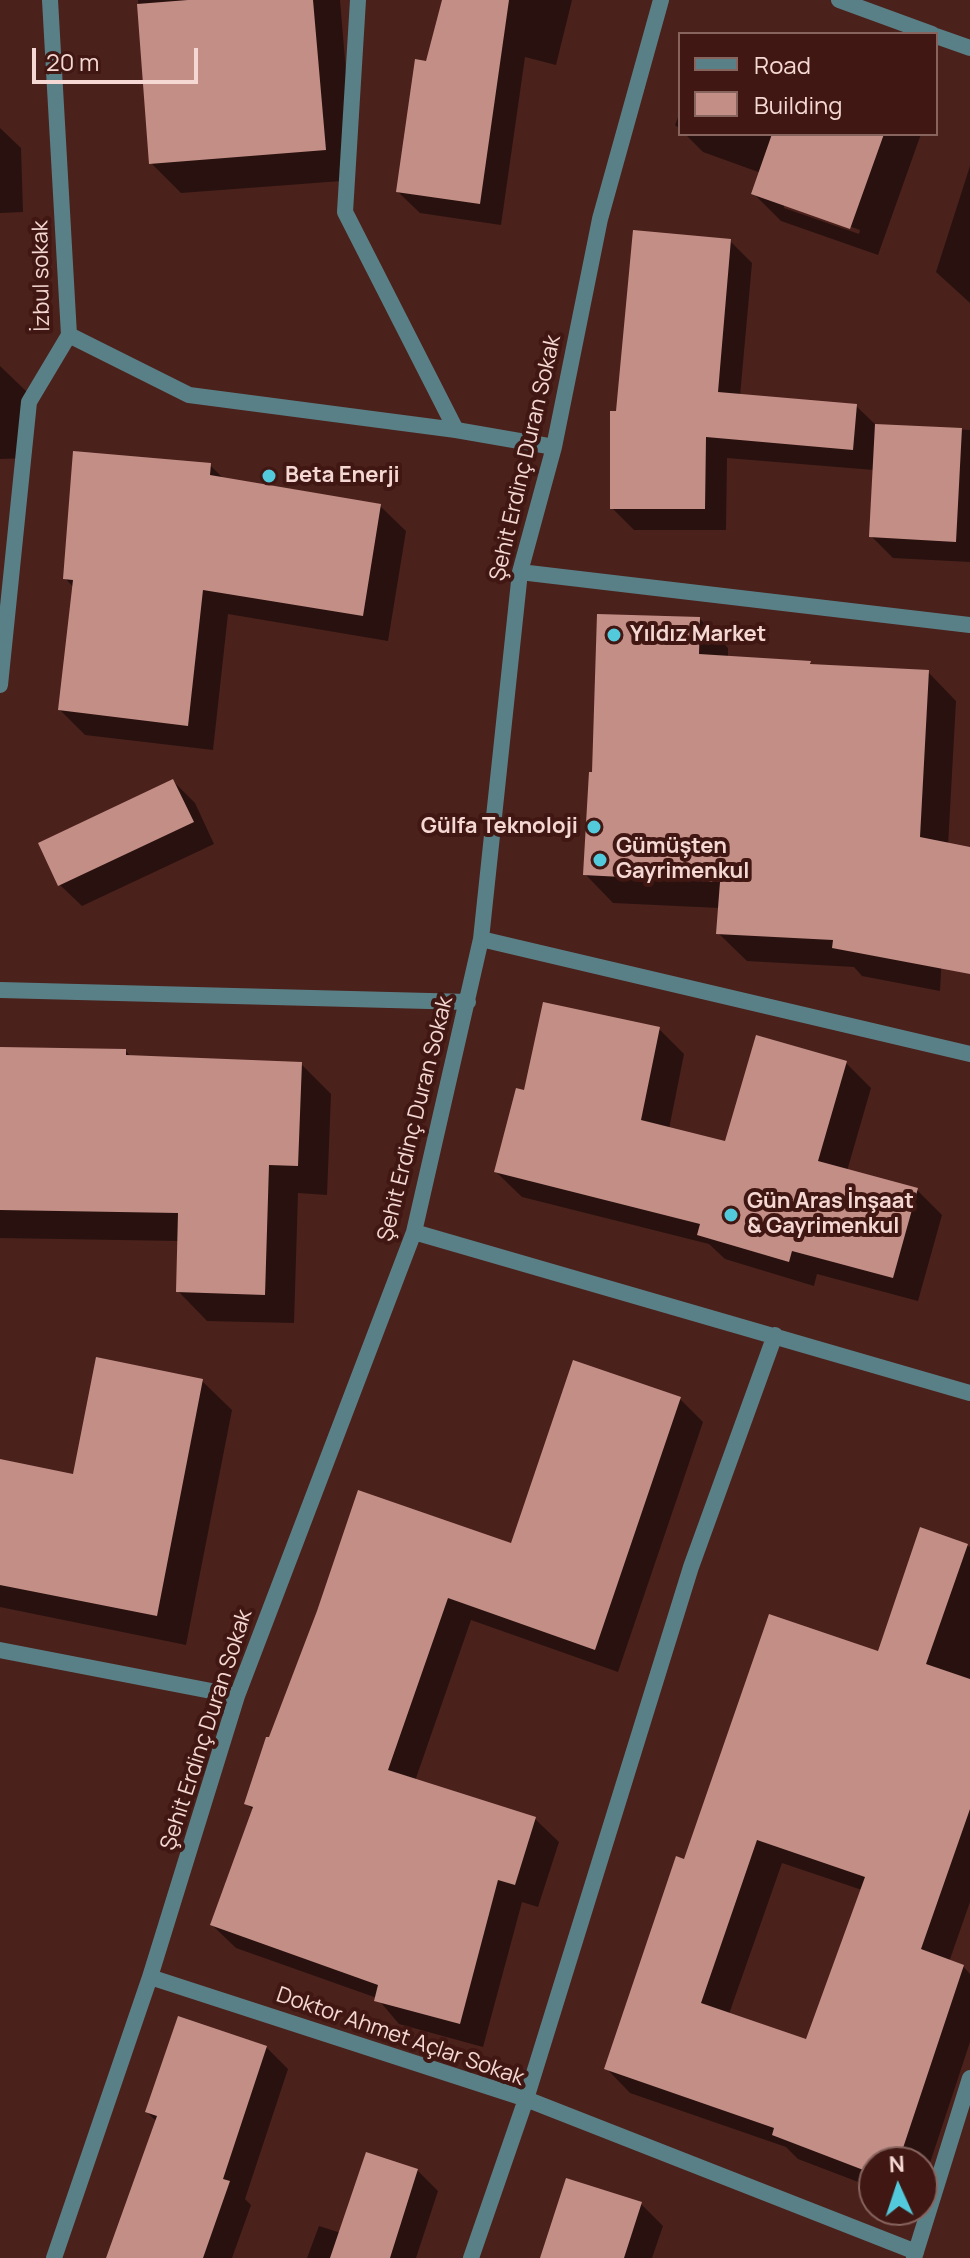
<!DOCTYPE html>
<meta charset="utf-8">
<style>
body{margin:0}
#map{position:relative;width:970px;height:2258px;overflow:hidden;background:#4b211c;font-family:Manrope,sans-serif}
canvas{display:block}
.legend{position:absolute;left:678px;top:32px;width:260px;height:104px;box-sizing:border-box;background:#401712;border:2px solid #88645f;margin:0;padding:10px 14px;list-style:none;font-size:24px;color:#f5d8d3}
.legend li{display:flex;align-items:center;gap:16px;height:40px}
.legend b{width:40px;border:2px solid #88645f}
.north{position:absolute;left:858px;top:2146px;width:80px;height:80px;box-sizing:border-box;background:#401712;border:2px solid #88645f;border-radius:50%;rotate:357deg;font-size:22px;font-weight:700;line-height:32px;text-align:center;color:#f5d8d3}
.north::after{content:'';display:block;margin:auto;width:28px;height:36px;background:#53cadc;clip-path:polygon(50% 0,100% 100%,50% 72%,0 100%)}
.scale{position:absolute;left:32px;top:48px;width:166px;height:36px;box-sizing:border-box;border:4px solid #f5d8d3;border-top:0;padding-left:10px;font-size:24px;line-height:28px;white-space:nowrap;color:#f5d8d3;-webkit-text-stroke:6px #401712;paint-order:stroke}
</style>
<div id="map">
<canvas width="970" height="2258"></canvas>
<ul class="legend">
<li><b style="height:10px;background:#5a8087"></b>Road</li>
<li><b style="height:22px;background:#c38e86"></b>Building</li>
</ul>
<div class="north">N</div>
<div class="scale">20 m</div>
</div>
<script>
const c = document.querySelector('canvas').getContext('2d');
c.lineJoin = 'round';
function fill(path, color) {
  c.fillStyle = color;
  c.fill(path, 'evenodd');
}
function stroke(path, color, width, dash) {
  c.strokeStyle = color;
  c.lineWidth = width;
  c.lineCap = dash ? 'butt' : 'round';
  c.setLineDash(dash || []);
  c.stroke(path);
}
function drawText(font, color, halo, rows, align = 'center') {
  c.font = font + ' Manrope,sans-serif';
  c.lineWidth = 8;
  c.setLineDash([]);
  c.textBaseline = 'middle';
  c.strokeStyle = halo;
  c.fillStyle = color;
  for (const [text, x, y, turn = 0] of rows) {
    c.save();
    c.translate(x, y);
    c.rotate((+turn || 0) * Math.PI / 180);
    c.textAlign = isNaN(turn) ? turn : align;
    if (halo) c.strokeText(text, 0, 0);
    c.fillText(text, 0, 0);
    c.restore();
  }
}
fill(new Path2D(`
 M 138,0 L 340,0 L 355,180 L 181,193 L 151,163 Z
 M 444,0 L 572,0 L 556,65 L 525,57 L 501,225 L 420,213 L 398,192 Z
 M 680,112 L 680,129 L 675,125 Z
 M 0,128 L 21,148 L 23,212 L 0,213 Z
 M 685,134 L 921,134 L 878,255 L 781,221 L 753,193 L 761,173 L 703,152 ZM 784,203 L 860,230 L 859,234 L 784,208 Z
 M 970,166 L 970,303 L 936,272 Z
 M 730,241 L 752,263 L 740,396 L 856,406 L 877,426 L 970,430 L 970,562 L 893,558 L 871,536 L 874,470 L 727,458 L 726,530 L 634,530 L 612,508 L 618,413 Z
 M 0,366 L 26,391 L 29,458 L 0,459 Z
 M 210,465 L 225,480 L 380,506 L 406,531 L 388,641 L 228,614 L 213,750 L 85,735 L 60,710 L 74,588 L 65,578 Z
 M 700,619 L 728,648 L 728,658 L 810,663 L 814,667 L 928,672 L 956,701 L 940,991 L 862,976 L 854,967 L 747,961 L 718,933 L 720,908 L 613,903 L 585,874 L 594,774 Z
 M 173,781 L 195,803 L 214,844 L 82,906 L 60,885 Z
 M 659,1029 L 684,1054 L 669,1129 L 726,1144 L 846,1063 L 871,1088 L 847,1171 L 917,1190 L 942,1215 L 918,1301 L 817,1274 L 814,1286 L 725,1259 L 709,1244 L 522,1197 L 496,1172 L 525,1093 Z
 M 0,1049 L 126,1051 L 131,1057 L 301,1064 L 331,1094 L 327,1195 L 298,1193 L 294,1323 L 207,1321 L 178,1291 L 179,1241 L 0,1238 Z
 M 202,1381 L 232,1410 L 186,1645 L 0,1607 L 0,1461 L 75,1476 Z
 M 680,1399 L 703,1422 L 618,1672 L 471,1620 L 415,1781 L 535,1819 L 559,1842 L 538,1907 L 522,1902 L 483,2047 L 399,2024 L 377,1998 L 236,1948 L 212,1925 L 254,1811 L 246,1803 L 267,1739 L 512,1545 Z
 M 922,1529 L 970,1547 L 970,1902 L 949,1962 L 963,1966 L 970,1974 L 970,2042 L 925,2178 L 922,2179 L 922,2162 L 874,2162 L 874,2188 L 798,2159 L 786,2147 L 630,2093 L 606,2068 L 685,1861 L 879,1654 ZM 782,1863 L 862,1890 L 808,2041 L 729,2014 Z
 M 266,2047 L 288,2069 L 245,2199 L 251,2205 L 232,2258 L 119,2258 L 157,2122 L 147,2112 Z
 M 417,2170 L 438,2191 L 416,2258 L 307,2258 L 319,2226 L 341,2233 Z
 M 641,2204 L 663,2226 L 652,2258 L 542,2258 Z`), '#0007');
fill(new Path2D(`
 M 188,0 L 313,0 L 326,150 L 149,164 L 137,4 Z
 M 442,0 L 509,0 L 480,204 L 396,192 L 415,59 L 426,61 Z
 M 772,134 L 884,134 L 850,229 L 751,194 Z
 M 633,230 L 731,239 L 718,392 L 857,404 L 853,450 L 706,437 L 705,509 L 610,509 L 610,411 L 616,411 Z
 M 875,424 L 962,428 L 956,542 L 869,537 Z
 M 73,451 L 211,463 L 210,475 L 381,504 L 363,616 L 203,590 L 188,726 L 58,710 L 73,580 L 63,579 Z
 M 597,614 L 700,617 L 699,654 L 811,661 L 810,664 L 929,670 L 920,837 L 970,847 L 970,974 L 832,948 L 833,940 L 716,934 L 720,882 L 583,875 L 589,772 L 592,772 Z
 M 173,779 L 194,822 L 58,886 L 38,843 Z
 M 543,1002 L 660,1027 L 641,1120 L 725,1141 L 756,1035 L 847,1061 L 818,1161 L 918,1188 L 893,1278 L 792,1251 L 789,1262 L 697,1235 L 700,1224 L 494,1172 L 516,1088 L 524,1090 Z
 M 0,1047 L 126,1049 L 126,1055 L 302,1062 L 298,1166 L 269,1165 L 265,1295 L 176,1292 L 178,1213 L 0,1210 Z
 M 96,1357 L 203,1379 L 157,1616 L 0,1585 L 0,1459 L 73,1474 Z
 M 573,1360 L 681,1397 L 595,1650 L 448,1598 L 388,1770 L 536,1817 L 515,1885 L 498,1880 L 460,2024 L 374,2001 L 378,1985 L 210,1925 L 253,1807 L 244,1804 L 266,1737 L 269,1737 L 317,1611 L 358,1490 L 511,1543 Z
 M 920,1527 L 968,1544 L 926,1664 L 970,1679 L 970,1809 L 921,1949 L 964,1965 L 901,2154 L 884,2162 L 874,2162 L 874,2167 L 866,2171 L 772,2135 L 774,2128 L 604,2069 L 676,1856 L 684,1859 L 769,1614 L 878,1651 ZM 757,1840 L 865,1877 L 806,2039 L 701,2003 Z
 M 178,2016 L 267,2046 L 223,2179 L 230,2181 L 203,2258 L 106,2258 L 157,2116 L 145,2112 Z
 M 366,2152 L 418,2169 L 390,2258 L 330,2258 Z
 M 566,2178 L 642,2202 L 624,2258 L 540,2258 Z`), '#c38e86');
stroke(new Path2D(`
 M 358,0 L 345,212 L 456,430`), '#5a8087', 16);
stroke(new Path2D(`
 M 839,0 L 932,34
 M 936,36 L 970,48
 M 69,335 L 189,395 L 456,430 L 554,447
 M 520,572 L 970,625
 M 0,685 L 29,402 L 69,335 L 50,0
 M 481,939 L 970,1054
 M 0,990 L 468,1002
 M 414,1232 L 970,1393
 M 775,1335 L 691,1567 L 526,2099 L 916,2252
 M 0,1650 L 237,1696
 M 150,1977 L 526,2099 L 471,2258
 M 54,2258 L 150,1977 L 237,1696 L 414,1232 L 481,939 L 520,572 L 554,447 L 600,219 L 661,0
 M 914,2258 L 970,2078`), '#5a8087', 16);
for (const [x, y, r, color] of [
 [269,476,8,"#53cadc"],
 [614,635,8,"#53cadc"],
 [594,827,8,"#53cadc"],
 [600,860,8,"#53cadc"],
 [731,1215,8,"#53cadc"]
]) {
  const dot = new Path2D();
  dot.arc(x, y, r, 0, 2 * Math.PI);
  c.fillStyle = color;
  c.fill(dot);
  stroke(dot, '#401712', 3);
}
drawText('22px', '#f5d8d3', '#401712', [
 ["İzbul sokak",42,276,-91],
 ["Şehit Erdinç Duran Sokak",526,458,-77],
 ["Şehit Erdinç Duran Sokak",416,1119,-76],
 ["Şehit Erdinç Duran Sokak",207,1730,-72],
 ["Doktor Ahmet Açlar Sokak",400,2037,19]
]);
drawText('bold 22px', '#f5d8d3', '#401712', [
 ["Beta Enerji",285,476],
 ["Yıldız Market",630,635],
 ["Gülfa Teknoloji",578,827,"right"],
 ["Gümüşten",616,847],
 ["Gayrimenkul",616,872],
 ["Gün Aras İnşaat",747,1202],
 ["& Gayrimenkul",747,1227]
], 'left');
</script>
